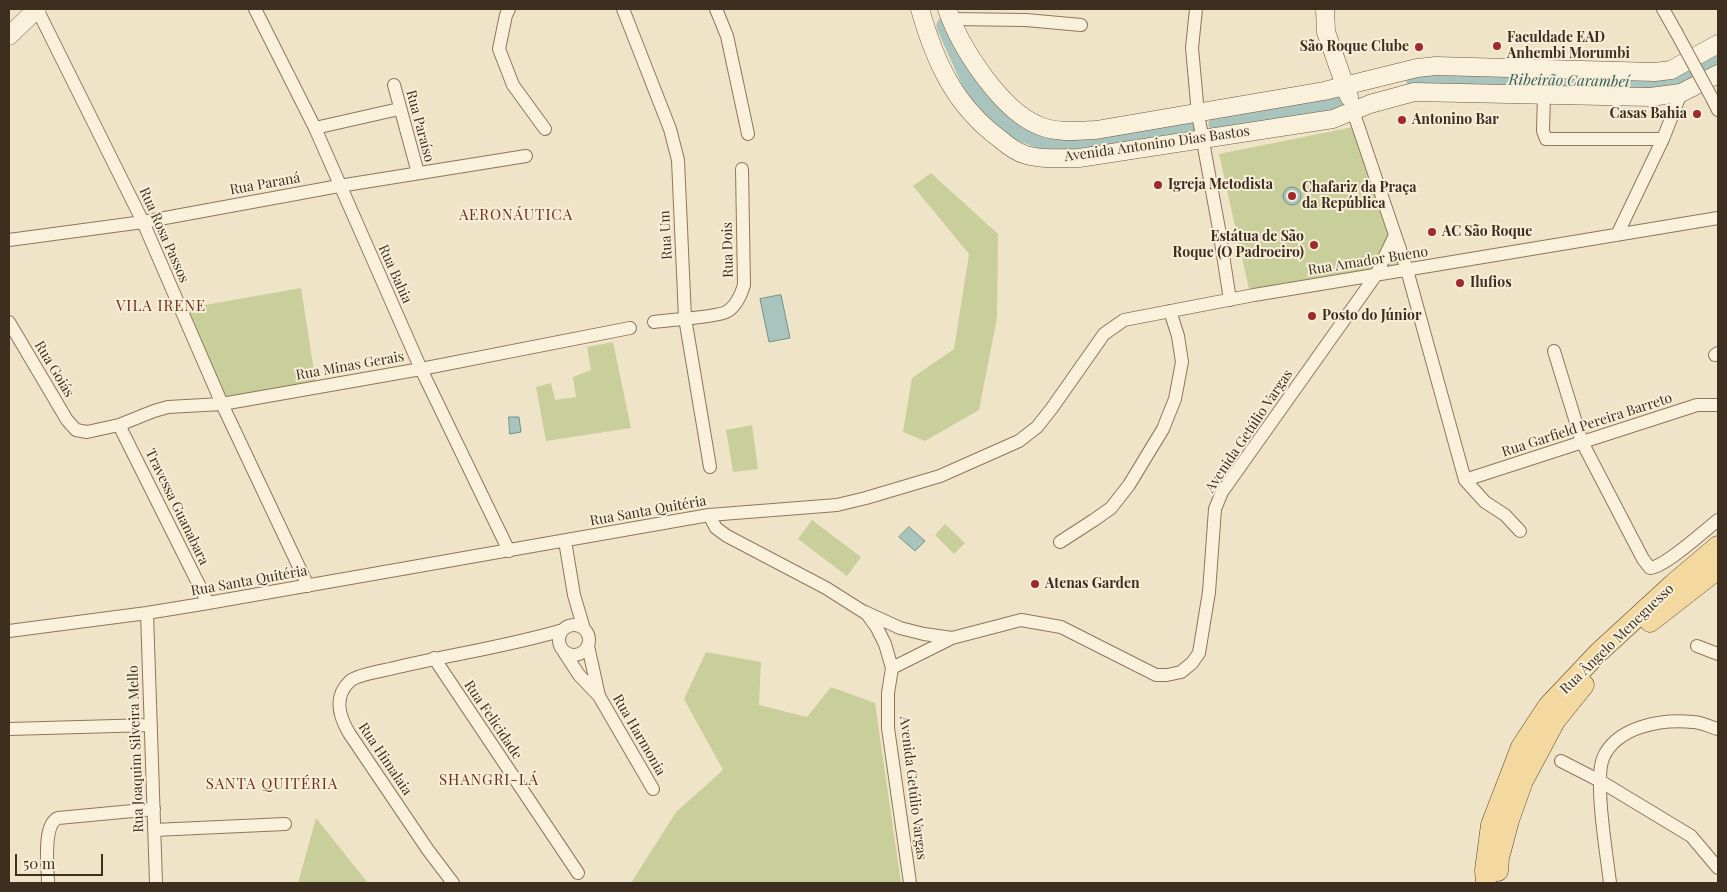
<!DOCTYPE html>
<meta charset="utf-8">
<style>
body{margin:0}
#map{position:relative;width:1727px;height:892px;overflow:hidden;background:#f0e4c8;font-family:"Playfair Display",serif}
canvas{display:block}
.frame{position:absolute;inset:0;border:10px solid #3d2e20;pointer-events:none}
.scale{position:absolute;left:15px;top:854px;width:88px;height:22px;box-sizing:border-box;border:2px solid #3d2e20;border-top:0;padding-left:6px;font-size:15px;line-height:18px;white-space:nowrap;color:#3d2e20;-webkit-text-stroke:4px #f7eed8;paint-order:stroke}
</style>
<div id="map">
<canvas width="1727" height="892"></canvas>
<div class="frame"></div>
<div class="scale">50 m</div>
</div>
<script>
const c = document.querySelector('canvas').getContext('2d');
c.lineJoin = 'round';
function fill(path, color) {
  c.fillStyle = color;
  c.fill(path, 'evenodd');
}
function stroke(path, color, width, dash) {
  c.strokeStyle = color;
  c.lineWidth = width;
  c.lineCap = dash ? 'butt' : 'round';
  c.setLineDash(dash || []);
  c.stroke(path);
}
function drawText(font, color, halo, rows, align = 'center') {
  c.font = font + ' "Playfair Display",serif';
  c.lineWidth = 4;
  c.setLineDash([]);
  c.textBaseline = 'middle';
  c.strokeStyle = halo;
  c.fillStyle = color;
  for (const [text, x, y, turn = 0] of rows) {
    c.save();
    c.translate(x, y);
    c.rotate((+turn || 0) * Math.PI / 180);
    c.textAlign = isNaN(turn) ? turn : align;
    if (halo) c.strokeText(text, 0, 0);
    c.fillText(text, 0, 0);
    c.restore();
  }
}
fill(new Path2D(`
 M 1353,127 L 1398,264 L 1249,289 L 1219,154 Z
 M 931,173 L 998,234 L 997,318 L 979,410 L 925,441 L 903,432 L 912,378 L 954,349 L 969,254 L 913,186 Z
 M 301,288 L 316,384 L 226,399 L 188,308 Z
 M 613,342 L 631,428 L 546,441 L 536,387 L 551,383 L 555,400 L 576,397 L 573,377 L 591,370 L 587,347 Z
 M 752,425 L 758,469 L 733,472 L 726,430 Z
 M 812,520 L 861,557 L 847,576 L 798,539 Z
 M 945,524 L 965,543 L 954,554 L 935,535 Z
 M 706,652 L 761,662 L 759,705 L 807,717 L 831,687 L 875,703 L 901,883 L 631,883 L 676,812 L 723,770 L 684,699 Z
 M 316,818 L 368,883 L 298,883 Z`), '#c9cf9b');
const water = new Path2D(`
 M1283 196a9 9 0 1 1 18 0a9 9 0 1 1-18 0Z
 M 781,295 L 790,338 L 769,342 L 760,299 Z
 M 509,417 L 519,417 L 521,432 L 510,434 Z
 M 909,527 L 925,541 L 915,551 L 899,537 Z`);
fill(water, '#a9c4bc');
stroke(water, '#6f938a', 1);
stroke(new Path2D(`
 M 947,26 L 974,86 L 996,112 L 1019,130 L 1044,139 L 1071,145 L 1101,143 L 1187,129
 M 1416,78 L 1654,84 C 1681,82 1694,76 1718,64
 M 1219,124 L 1333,104`), '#a9c4bc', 21);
const minor = new Path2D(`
 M 37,9 L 143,222 L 222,404 L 308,586
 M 255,9 L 315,128 L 421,369 L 509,551
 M 509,9 L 506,15 L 499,49 L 513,85 L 545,129
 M 623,9 L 670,129 L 678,160 L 685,318 L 710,467
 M 716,9 L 727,36 L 748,134
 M 1196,9 L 1192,48 L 1198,114 L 1219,229 L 1230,300
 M 1663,9 L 1676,32
 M 950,19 L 1026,20 L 1081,25
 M 394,85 L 418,173
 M 1544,94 L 1543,131 L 1546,139 L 1663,139
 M 1713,100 L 1718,110
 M 1353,111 L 1407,270 L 1465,480 L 1485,502 L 1505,515 L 1520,531
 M 315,128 L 399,109
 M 1617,235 L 1663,139 L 1681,93
 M 9,240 L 143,222 L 339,186 L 526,156
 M 9,322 L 67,420 L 76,430 L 87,432 L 119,425 L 154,411 L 168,407 L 222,404 L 421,369 L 630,328
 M 654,322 C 667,320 720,317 728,311 C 737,305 741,295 744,285 L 742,169
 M 1554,351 L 1582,442 L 1643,559 L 1650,568 C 1665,567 1704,531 1718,520
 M 1715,355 L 1718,353
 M 119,425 L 208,603
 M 1465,480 L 1697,405 L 1718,405
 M 709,515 L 716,528 L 727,536 L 826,588 L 867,614 L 877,628 L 885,644 L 892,668
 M 565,541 L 574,595 L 584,629
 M 1060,542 L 1094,520 L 1111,508 L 1129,485 L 1163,429 L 1175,399 L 1182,362 L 1178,336 L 1170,311
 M 865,612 L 900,628 L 924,634 L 952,638
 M 147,613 L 156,883
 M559 640a15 15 0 1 1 30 0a15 15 0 1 1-30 0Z
 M 9,631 L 147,613 L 208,603 L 709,515 L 837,505 L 866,498 L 940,476 L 1019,441 L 1037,427 L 1052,408 L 1104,334 L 1124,320 L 1254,295 L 1718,218
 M 588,646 L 599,696
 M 1697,646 L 1718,654
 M 564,652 L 579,675 L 599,696 L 653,789
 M 434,658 L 578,873
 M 9,729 L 151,725
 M 1561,761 L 1600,781 L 1691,836 L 1718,868
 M 154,830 L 285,824
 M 48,883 C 48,868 42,825 58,818 L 154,809
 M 453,883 L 428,850 L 349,733 C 339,716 333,697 350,681 C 357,675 380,671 390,669 C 447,655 506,647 563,630
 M 910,883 L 888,728 L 888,693 L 892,668 L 952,638 L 1021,620 L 1061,627 L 1156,675 L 1167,675 L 1181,672 L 1192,663 L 1199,653 L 1209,592 L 1215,509 L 1222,492 L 1376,275 L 1395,235
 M 1610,883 C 1607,856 1594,781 1603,758 C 1617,726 1662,719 1693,722 C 1701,722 1710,727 1718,729`);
const secondary = new Path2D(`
 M 920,9 C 935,62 955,106 1000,139 C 1008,146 1016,152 1026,155 C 1043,160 1062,158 1079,158 L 1333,119 L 1370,104 L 1414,92 L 1650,97 L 1681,93 L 1718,74
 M 947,9 C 960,47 1001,111 1040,126 C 1058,133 1077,131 1096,130 L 1324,91 L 1417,68 L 1436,66 L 1655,72 L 1671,70 L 1718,44
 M 1325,9 L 1326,32 L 1349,97
 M 9,36 L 37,9`);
const primary = new Path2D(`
 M 1650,622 L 1718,569
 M 1498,871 L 1499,858 L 1509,820 L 1523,781 L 1555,721 L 1584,685
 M 1486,883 L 1485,870 L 1491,825 L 1521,747 L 1548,706 L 1599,652 L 1673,584 L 1718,546`);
stroke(minor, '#8d765c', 14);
stroke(secondary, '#6f573f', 19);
stroke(primary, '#5b4430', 21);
stroke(minor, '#faf1dc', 12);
stroke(secondary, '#faf1dc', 18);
stroke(primary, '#f3d9a0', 20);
const minorBridge = new Path2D(`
 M 1676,32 L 1713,100`);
stroke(minorBridge, '#8d765c', 14, []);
stroke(minorBridge, '#faf1dc', 12);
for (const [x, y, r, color] of [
 [1497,46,5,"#9e2a2b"],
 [1419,47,5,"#9e2a2b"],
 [1697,114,5,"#9e2a2b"],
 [1402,120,5,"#9e2a2b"],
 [1158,185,5,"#9e2a2b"],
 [1292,196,5,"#9e2a2b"],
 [1432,232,5,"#9e2a2b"],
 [1314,245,5,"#9e2a2b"],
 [1460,283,5,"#9e2a2b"],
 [1312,316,5,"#9e2a2b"],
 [1035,584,5,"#9e2a2b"]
]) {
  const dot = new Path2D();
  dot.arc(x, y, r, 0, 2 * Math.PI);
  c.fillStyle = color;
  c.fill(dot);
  stroke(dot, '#f7eed8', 2);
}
drawText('bold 14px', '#3d2e20', '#f7eed8', [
 ["Faculdade EAD",1507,38],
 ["Anhembi Morumbi",1507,54],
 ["São Roque Clube",1409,47,"right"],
 ["Casas Bahia",1687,114,"right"],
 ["Antonino Bar",1412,120],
 ["Igreja Metodista",1168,185],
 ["Chafariz da Praça",1302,188],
 ["da República",1302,204],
 ["AC São Roque",1442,232],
 ["Estátua de São",1304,237,"right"],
 ["Roque (O Padroeiro)",1304,253,"right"],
 ["Ilufios",1470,283],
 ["Posto do Júnior",1322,316],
 ["Atenas Garden",1045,584]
], 'left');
drawText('14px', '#3d2e20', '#f7eed8', [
 ["Rua Paraíso",420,126,75],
 ["Avenida Antonino Dias Bastos",1157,144,-8],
 ["Rua Paraná",265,184,-10],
 ["Rua Rosa Passos",164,235,66],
 ["Rua Um",666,235,-93],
 ["Rua Dois",728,250,-91],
 ["Rua Amador Bueno",1368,261,-9],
 ["Rua Bahia",395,274,66],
 ["Rua Minas Gerais",350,366,-10],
 ["Rua Goiás",54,369,59],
 ["Rua Garfield Pereira Barreto",1587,425,-18],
 ["Avenida Getúlio Vargas",1249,431,-56],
 ["Travessa Guanabara",177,507,64],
 ["Rua Santa Quitéria",648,511,-10],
 ["Rua Santa Quitéria",249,581,-10],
 ["Rua Ângelo Meneguesso",1617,639,-44],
 ["Rua Felicidade",493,720,56],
 ["Rua Harmonia",639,735,60],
 ["Rua Joaquim Silveira Mello",136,749,-92],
 ["Rua Himalaia",385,759,56],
 ["Avenida Getúlio Vargas",913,788,83]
]);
drawText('italic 15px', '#2f5d5a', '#f7eed8', [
 ["Ribeirão Carambeí",1569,81,1]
]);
c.letterSpacing = '1px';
drawText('15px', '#6b2e1e', '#f7eed8', [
 ["AERONÁUTICA",516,215],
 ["VILA IRENE",161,306],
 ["SHANGRI-LÁ",489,780],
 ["SANTA QUITÉRIA",272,784]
]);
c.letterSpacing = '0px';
</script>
